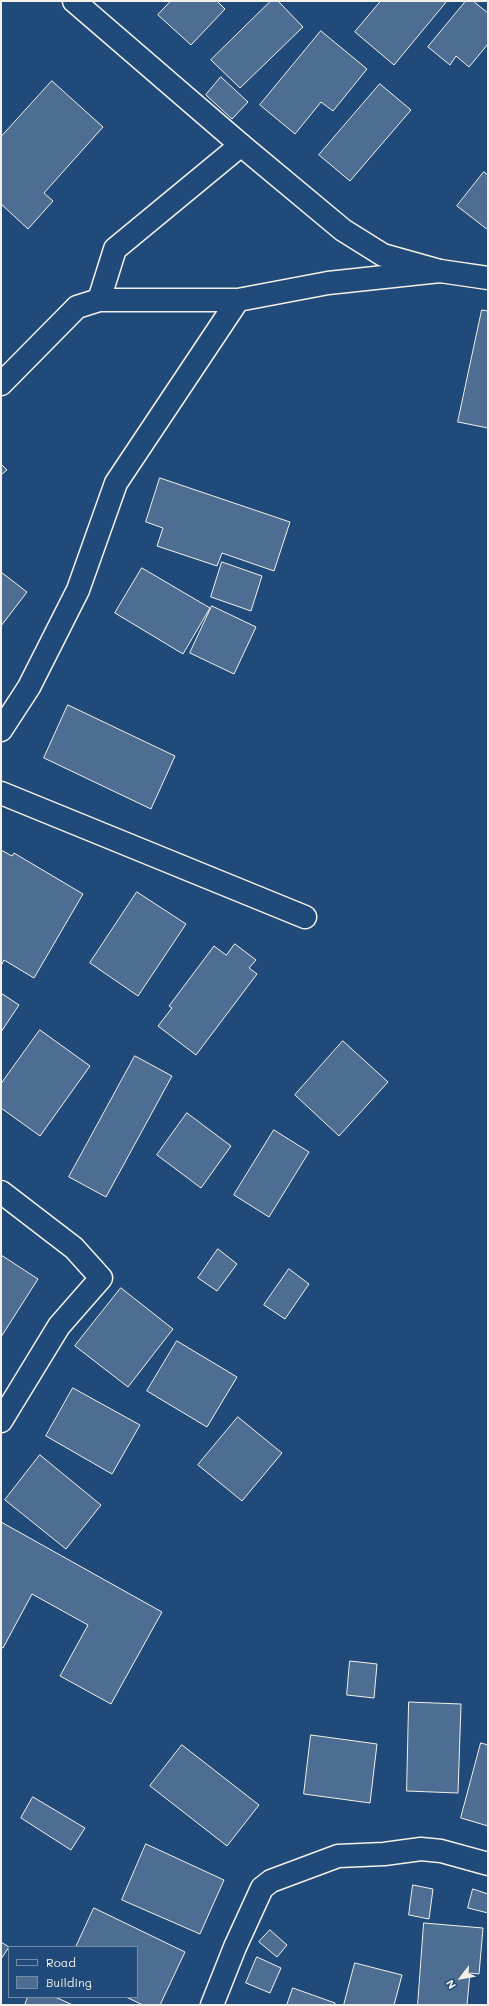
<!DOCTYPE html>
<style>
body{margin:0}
#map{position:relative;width:489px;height:2006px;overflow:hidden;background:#1f4a7a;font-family:Mali,sans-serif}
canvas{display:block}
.frame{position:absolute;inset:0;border:2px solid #f4f1e8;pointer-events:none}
.legend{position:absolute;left:8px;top:1946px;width:130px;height:52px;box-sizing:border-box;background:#1f4a7a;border:1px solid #748da6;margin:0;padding:5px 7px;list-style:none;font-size:12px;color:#f4f1e8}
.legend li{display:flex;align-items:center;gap:8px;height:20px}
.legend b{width:20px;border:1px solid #748da6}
.north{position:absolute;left:441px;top:1958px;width:40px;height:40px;-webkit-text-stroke:3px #1f4a7a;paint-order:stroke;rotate:238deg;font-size:11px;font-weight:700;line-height:16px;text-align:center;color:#f4f1e8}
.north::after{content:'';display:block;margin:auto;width:14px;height:18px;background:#f4f1e8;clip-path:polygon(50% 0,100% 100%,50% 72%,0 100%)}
</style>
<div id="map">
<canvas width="489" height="2006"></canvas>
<div class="frame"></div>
<ul class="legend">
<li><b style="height:5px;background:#1f4a7a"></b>Road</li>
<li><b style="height:11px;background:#4d6e92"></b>Building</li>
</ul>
<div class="north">N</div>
</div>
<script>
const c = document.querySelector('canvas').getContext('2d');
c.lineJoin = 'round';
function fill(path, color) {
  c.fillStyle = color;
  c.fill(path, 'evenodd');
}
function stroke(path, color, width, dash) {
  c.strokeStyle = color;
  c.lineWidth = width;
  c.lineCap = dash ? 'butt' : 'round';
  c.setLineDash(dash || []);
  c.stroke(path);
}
const building = new Path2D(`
 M 171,1 L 217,1 L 225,9 L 191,45 L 158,15 Z
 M 271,1 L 278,1 L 303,27 L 240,88 L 211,60 Z
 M 381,1 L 447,1 L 394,65 L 355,32 Z
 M 466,1 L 473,1 L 488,13 L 488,44 L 469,67 L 456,56 L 450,65 L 428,47 Z
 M 321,31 L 367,69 L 333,111 L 321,102 L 295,134 L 260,105 Z
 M 221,77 L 248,102 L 232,119 L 206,95 Z
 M 52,81 L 103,127 L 44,193 L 53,201 L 28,229 L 1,204 L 1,137 Z
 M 380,84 L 411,110 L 350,181 L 319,155 Z
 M 484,172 L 488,175 L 488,230 L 457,206 Z
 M 482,310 L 488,311 L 488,428 L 458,422 Z
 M 1,464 L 7,470 L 1,475 Z
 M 160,478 L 290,522 L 274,571 L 222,553 L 217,566 L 157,546 L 163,528 L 146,522 Z
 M 222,562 L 262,576 L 251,611 L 211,597 Z
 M 142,568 L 210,608 L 183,654 L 115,613 Z
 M 1,572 L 27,592 L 1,626 Z
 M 212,606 L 256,627 L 234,674 L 190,653 Z
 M 68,705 L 175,756 L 151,809 L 44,758 Z
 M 1,850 L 12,856 L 14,853 L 83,894 L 34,978 L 4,960 L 1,966 Z
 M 137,892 L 186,924 L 138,996 L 90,963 Z
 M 235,944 L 256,960 L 249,968 L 257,974 L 196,1055 L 158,1026 L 172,1008 L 169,1006 L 214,946 L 226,955 Z
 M 1,993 L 19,1005 L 1,1032 Z
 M 40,1030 L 90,1066 L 40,1136 L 1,1108 L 1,1084 Z
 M 343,1041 L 388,1082 L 339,1136 L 295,1095 Z
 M 135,1056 L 172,1076 L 106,1197 L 69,1177 Z
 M 187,1113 L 231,1146 L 201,1188 L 157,1155 Z
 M 274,1130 L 309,1152 L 269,1217 L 234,1195 Z
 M 218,1249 L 237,1264 L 217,1291 L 198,1278 Z
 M 1,1255 L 38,1279 L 1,1337 Z
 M 289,1269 L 309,1284 L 285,1319 L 264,1305 Z
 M 121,1288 L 173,1329 L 128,1387 L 75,1346 Z
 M 177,1341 L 237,1377 L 207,1427 L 147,1391 Z
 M 73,1388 L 140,1425 L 112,1474 L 46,1436 Z
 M 238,1417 L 282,1453 L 242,1501 L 198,1465 Z
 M 40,1455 L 101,1505 L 66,1549 L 5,1500 Z
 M 1,1522 L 162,1612 L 111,1704 L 60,1676 L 88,1625 L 32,1594 L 3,1648 L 1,1647 Z
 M 350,1661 L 377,1664 L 374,1698 L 347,1695 Z
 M 409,1702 L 461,1704 L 458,1793 L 407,1791 Z
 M 311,1735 L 377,1744 L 370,1803 L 304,1794 Z
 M 481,1743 L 488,1745 L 488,1826 L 461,1818 Z
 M 182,1745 L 259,1805 L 227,1846 L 150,1786 Z
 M 33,1797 L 85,1828 L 71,1850 L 21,1818 Z
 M 146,1844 L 224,1880 L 200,1934 L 122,1900 Z
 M 413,1885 L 433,1889 L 429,1919 L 409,1915 Z
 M 473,1889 L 488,1894 L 488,1913 L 468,1908 Z
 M 94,1908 L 185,1952 L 160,2005 L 143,2005 L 126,1997 L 137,1997 L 137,1947 L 76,1947 Z
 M 424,1923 L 483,1928 L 479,1974 L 470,1973 L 467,2005 L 418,2005 Z
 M 270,1930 L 287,1945 L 277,1957 L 259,1942 Z
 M 1,1942 L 9,1947 L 1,1959 Z
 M 257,1957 L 281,1968 L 270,1993 L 246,1983 Z
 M 355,1963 L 402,1975 L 394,2005 L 344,2005 Z
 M 293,1988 L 335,2003 L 335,2005 L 287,2005 Z
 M 28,1997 L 55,1997 L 73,2005 L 25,2005 Z`);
fill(building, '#4d6e92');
stroke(building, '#f4f1e8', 1);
const street = new Path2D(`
 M 99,300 L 115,249 L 241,145
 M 1,384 L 77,307 L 99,300 L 238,300
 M 1,730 L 29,687 L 78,590 L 116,483 L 238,300 L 328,283 L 440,271
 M 1,793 L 305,917
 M 1,1192 L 74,1248 L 101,1278 L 59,1326 L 1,1421
 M 212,2005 L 235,1947 L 262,1888 L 271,1881 L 338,1856 L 384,1854 L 421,1849 L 441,1851 L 488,1864`);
const secondary = new Path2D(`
 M 74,1 L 241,145 L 343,230 L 383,255 L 440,271 L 488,278`);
stroke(street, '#f4f1e8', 25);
stroke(secondary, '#f4f1e8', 25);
stroke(street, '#1f4a7a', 22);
stroke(secondary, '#1f4a7a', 22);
</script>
